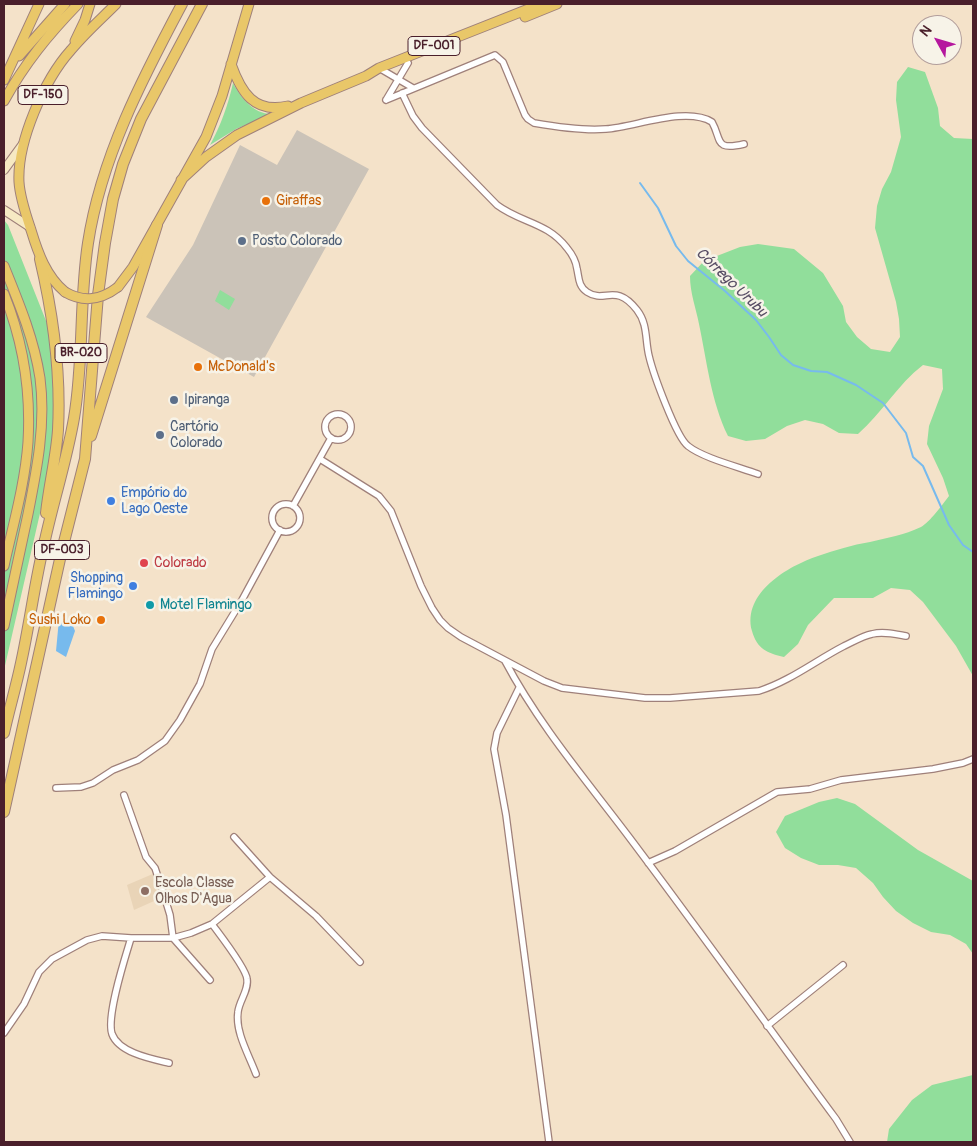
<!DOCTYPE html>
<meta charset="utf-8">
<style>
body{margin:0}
#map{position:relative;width:977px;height:1146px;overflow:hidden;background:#f4e2c9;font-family:Pangolin,sans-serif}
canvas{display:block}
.frame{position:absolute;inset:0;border:5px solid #4a1f2b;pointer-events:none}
.north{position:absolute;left:912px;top:15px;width:50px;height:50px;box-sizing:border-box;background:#f7f3e8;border:1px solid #b29e9c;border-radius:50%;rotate:309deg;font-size:14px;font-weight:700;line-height:20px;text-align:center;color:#4a1f2b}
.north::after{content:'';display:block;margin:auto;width:18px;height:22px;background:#b5179e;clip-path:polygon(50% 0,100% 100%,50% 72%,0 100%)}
</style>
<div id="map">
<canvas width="977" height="1146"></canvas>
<div class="frame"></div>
<div class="north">N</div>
</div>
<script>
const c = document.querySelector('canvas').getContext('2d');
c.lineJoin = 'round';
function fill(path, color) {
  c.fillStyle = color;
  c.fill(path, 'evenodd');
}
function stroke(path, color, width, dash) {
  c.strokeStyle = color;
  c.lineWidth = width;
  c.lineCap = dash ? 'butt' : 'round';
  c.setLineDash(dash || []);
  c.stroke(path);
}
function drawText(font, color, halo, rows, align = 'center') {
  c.font = font + ' Pangolin,sans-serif';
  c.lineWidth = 5;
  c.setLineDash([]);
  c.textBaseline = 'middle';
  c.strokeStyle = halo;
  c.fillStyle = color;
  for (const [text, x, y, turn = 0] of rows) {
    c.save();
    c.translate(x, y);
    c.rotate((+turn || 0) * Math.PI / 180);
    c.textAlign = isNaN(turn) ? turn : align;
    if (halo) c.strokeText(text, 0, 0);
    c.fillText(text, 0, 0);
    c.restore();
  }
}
fill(new Path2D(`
 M 155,873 L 163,897 L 134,910 L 127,885 Z`), '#e9d4b7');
fill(new Path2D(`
 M 297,130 L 369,169 L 254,377 L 146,317 L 193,245 L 240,145 L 277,165 Z`), '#cbc3b8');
fill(new Path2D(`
 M 908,67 L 925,72 L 938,108 L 940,126 L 954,138 L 973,139 L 973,676 L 956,646 L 923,602 L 910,590 L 891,588 L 873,598 L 834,598 L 808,625 L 798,644 L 784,657 C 767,653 757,649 752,631 C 742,593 788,566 818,556 C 835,550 852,545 870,542 C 887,538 904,535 921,527 C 930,522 942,505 949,496 L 943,478 L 927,444 L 929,426 L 943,389 L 942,369 L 923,365 C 898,384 882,413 858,434 L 839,433 L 823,424 L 805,420 L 787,426 L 765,439 L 746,441 L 728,436 C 711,401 707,362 699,324 C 696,308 690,293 690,276 L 704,261 L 740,247 L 758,244 L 794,249 L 823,273 L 843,306 L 846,322 L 857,337 L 871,349 L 890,352 L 900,337 L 899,319 L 896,302 L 875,228 L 877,206 L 882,189 L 891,172 L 901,137 L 896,100 L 897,82 Z
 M 233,83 C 240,97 254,114 271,114 L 236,129 L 210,145 C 221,125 228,105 233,83 Z
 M 4,220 L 8,225 L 54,341 L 63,384 L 55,448 L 4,670 Z
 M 220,290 L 235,299 L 229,310 L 215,301 Z
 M 837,798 L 855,804 L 918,850 L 973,881 L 973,954 L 966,944 L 950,935 L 931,932 L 913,923 L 896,911 L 883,897 L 873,883 L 856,868 L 838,865 L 819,865 L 801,858 L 785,848 L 776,832 L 785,816 L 819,802 Z
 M 973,1075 L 973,1142 L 887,1142 L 889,1129 L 912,1100 L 932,1085 Z`), '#91de9b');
fill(new Path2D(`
 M 59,619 L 73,626 L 75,631 L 66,657 L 56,651 Z`), '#77baed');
stroke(new Path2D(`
 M 640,183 L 658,208 L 676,246 L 688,261 L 725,291 L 756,320 L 769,337 L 781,355 L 793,365 L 811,371 L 827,372 L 856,385 L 883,403 L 906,433 L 913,457 L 923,466 L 949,525 L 963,545 L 973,552`), '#77baed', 2);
const minor = new Path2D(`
 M 379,68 L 413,88
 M 402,93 L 413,116 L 422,128 L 497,205 C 521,223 547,222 567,248 C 572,254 576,261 577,269 C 579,277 578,286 587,292 C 605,304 615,282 637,310 C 648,324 645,340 649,356 C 653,373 676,437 688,446 C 703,458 739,467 758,474
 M 386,100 L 495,55 L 503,62 L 525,115 L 528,119 L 534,123 C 557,127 583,131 606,129 C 635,127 686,106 712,122 C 722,140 714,151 744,144
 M 386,100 L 408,63
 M325 427a13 13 0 1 1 26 0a13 13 0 1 1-26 0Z
 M 320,459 L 379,496 L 391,511 L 421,586 L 432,608 L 440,620 L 448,628 L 461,637 L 544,681 L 562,688 L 645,698 L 670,698 L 759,691 C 790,681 815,661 844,646 C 853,642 862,636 872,634 C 883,631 895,634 906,636
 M272 518a14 14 0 1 1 28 0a14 14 0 1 1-28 0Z
 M 293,506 L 331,438
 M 505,661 C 539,725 586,780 629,837 C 699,930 767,1025 836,1119 L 850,1142
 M 519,688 L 497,733 L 494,749 L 506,815 L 549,1142
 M 56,788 L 81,787 L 93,783 L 113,770 L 138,760 L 165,741 L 180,720 L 200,684 L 212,649 L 242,600 L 280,530
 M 124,795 L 146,857 L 155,868 L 163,892 L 170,915 L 173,938 L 210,980
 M 234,837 L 270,877 L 316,916 L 360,962
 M 648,863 L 675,851 L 777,792 L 810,789 L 841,780 L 933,769 L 963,763 L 973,759
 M 212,924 C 220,935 246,968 247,979 C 249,990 239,1001 238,1012 C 235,1032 249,1055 256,1074
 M 131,938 C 125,958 106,1016 112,1034 C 119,1053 152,1059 169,1063
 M 767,1026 L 843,965
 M 4,1033 L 24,1004 L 39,972 L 52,959 L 87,940 L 102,936 L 131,938 L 173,938 L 191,933 L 212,924 L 270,877`);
const secondary = new Path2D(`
 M 4,170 L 23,144
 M 4,210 L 30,227`);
const primary = new Path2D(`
 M 525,17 L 557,4
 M 75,41 L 85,20 L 90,4
 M 19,56 L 65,4
 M 231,64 C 241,92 254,114 288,106
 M 4,80 L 39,4
 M 4,101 C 25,63 48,35 78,4
 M 181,180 L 206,157 L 237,135 L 301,103 L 366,76 L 379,68 L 541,4
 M 4,266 C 19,303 34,339 40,378 C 46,424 37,469 28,514 C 20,551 12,589 4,626
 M 118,287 L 133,267 L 206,137 L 222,96 L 249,4
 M 65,292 C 46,276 38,253 31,230 C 26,215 20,198 19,182 C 17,142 44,80 71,50 C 85,33 101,19 116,4
 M 4,294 C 23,341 31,391 28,442 C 25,484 13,525 4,566`);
const trunk = new Path2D(`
 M 40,259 C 53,314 61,373 58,430 C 56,458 49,485 46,513
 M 91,436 L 157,225
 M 4,733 C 9,710 16,687 21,663 C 30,622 35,580 45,540 C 54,499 67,459 74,418 C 84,360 79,301 88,243 C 101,158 142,79 182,4
 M 4,812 L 62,550 L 85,459 L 98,295 L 105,243 L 113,199 L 123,164 L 141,119 L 202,4`);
stroke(minor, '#9f807a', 8);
stroke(secondary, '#9f807a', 10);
stroke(primary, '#9f807a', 11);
stroke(trunk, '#9f807a', 12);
stroke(minor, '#fff', 5.5);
stroke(secondary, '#f6e9c3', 8);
stroke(primary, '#e9c769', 9);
stroke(trunk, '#e9c769', 10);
const primaryBridge = new Path2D(`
 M 65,292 C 84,303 101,300 118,287`);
stroke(primaryBridge, '#9f807a', 11, []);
stroke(primaryBridge, '#e9c769', 9);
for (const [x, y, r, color] of [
 [266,201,5,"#e8710a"],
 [242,241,5,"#5c6f8a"],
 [198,367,5,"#e8710a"],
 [174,400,5,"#5c6f8a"],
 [160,435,5,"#5c6f8a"],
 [111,501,5,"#3f7fe0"],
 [144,563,5,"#e0444e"],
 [133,586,5,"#3f7fe0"],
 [150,605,5,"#0f9aa8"],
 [101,620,5,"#e8710a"],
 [145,891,5,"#8d6e63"]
]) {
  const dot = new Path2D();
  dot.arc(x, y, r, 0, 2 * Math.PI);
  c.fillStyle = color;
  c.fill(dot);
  stroke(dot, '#f7f3e8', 2);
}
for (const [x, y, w] of [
 [434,46,52],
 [43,95,50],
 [81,353,52],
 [62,550,55]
]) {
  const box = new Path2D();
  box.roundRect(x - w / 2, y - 9.5, w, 19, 4);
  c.fillStyle = '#f7f3e8';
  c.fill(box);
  stroke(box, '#4a1f2b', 1);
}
drawText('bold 12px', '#4a1f2b', null, [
 ["DF-001",434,46],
 ["DF-150",43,95],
 ["BR-020",81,353],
 ["DF-003",62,550]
]);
drawText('14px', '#c56008', '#f7f3e8', [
 ["Giraffas",276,201],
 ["McDonald's",208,367],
 ["Sushi Loko",91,620,"right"]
], 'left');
drawText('14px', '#4e5e75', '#f7f3e8', [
 ["Posto Colorado",252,241],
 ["Ipiranga",184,400],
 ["Cartório",170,427],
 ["Colorado",170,443]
], 'left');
drawText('14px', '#366cbe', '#f7f3e8', [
 ["Empório do",121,493],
 ["Lago Oeste",121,509],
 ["Shopping",123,578,"right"],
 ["Flamingo",123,594,"right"]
], 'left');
drawText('14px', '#be3a42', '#f7f3e8', [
 ["Colorado",154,563]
], 'left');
drawText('14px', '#0d838f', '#f7f3e8', [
 ["Motel Flamingo",160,605]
], 'left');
drawText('14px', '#785e54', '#f7f3e8', [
 ["Escola Classe",155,883],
 ["Olhos D'Agua",155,899]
], 'left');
drawText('italic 15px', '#584e65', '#f7f3e8', [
 ["Córrego Urubu",731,283,44]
]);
</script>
